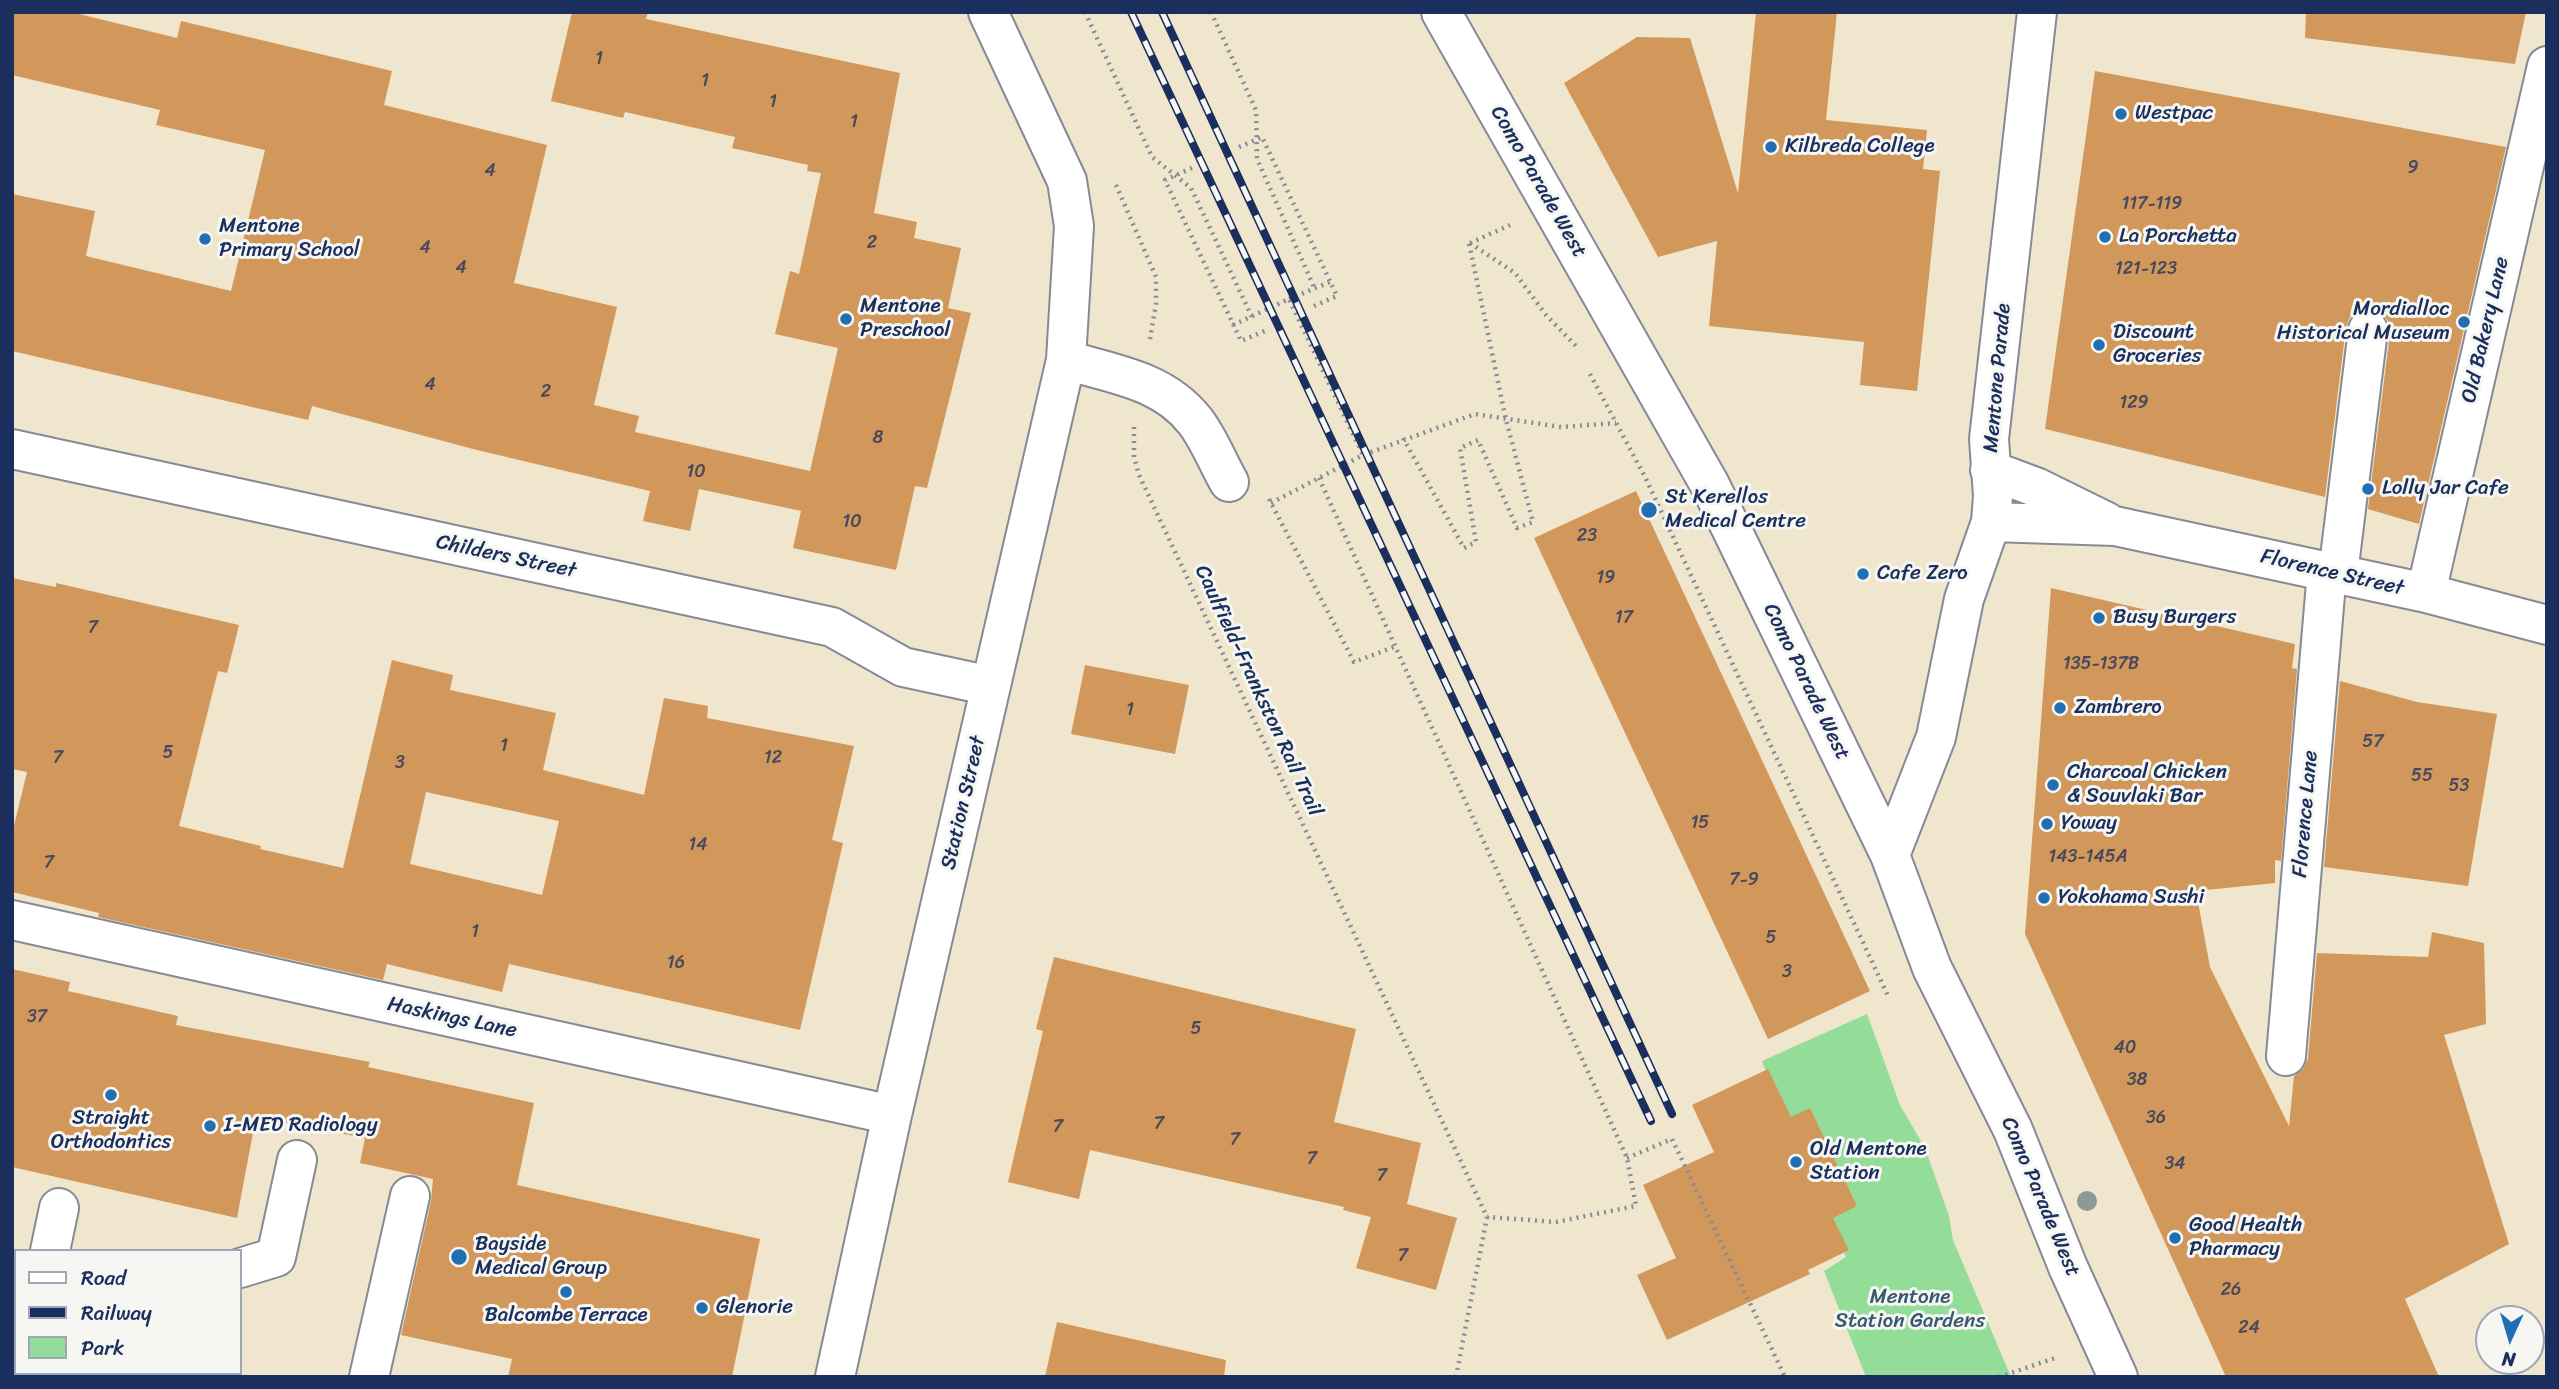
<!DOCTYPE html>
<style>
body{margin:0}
#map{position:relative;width:2559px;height:1389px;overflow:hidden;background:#efe6cd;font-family:Sriracha,sans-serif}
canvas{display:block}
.frame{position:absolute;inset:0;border:14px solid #1b2f5e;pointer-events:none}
.legend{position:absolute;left:14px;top:1249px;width:228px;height:126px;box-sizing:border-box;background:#f6f6f2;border:2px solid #9ea6b7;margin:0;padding:9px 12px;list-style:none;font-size:21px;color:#1b2f5e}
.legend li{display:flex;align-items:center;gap:14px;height:35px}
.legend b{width:35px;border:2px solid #9ea6b7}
.north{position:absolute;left:2475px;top:1305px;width:70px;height:70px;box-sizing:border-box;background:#f6f6f2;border:2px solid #9ea6b7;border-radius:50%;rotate:184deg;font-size:19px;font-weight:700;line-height:28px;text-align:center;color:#1b2f5e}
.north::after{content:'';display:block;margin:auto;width:24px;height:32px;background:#1f6fb2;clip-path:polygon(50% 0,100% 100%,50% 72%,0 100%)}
</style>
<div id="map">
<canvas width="2559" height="1389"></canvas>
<div class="frame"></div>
<ul class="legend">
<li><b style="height:9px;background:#fff"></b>Road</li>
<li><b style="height:9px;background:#1b2f5e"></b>Railway</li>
<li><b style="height:19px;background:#93dd99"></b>Park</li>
</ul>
<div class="north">N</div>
</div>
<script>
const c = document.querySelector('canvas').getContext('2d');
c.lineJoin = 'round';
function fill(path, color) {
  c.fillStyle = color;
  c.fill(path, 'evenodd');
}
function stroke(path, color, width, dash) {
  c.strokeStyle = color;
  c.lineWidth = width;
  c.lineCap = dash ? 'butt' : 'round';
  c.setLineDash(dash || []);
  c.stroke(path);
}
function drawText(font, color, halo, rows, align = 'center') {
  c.font = font + ' Sriracha,sans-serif';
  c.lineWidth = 6;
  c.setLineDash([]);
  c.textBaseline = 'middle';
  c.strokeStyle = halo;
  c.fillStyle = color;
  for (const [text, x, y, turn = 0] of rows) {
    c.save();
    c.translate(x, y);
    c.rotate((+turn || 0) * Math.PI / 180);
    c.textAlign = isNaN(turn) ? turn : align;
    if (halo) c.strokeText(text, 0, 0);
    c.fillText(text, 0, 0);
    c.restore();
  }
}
fill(new Path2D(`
 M 1867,1014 L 1900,1105 L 1925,1148 L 1949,1216 L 1953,1240 L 2011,1377 L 1866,1377 L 1824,1271 L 1846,1257 L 1786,1126 L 1762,1061 Z`), '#93dd99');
fill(new Path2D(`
 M 12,12 L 71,12 L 177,38 L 181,21 L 392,71 L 384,105 L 547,145 L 514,283 L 617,307 L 594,405 L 639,416 L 635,432 L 810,471 L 838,348 L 775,334 L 790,271 L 799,274 L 821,173 L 807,171 L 808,165 L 732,148 L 735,137 L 625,112 L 623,118 L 551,101 L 572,12 L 648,12 L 646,19 L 900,73 L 874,213 L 917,222 L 914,238 L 961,248 L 948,308 L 971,313 L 927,488 L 915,486 L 896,570 L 793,548 L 801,511 L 699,489 L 690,531 L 643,521 L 650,491 L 477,450 L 312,406 L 308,420 L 12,351 L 12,194 L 95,211 L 86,256 L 231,291 L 265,150 L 156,125 L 160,110 L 12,75 Z
 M 1756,12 L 1837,12 L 1826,120 L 1927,130 L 1923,169 L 1940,171 L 1917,391 L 1860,385 L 1864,342 L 1709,326 L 1717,241 L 1658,257 L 1564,83 L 1637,37 L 1690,38 L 1738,193 Z
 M 2306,12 L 2526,12 L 2515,64 L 2305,38 Z
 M 2095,71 L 2506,147 L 2419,524 L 2368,509 L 2390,333 L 2388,321 L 2382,313 L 2371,308 L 2359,310 L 2350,317 L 2346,327 L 2325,497 L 2045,429 Z
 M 1636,491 L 1870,991 L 1768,1039 L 1534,538 Z
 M 12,578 L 56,587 L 56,583 L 239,625 L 227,673 L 218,671 L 179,826 L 261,846 L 260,849 L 343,868 L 392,660 L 453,675 L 450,690 L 556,713 L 543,770 L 644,795 L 664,698 L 708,706 L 707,718 L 854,746 L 832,840 L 843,843 L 800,1030 L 509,964 L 502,992 L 387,964 L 383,980 L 98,917 L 99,913 L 12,892 L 12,834 L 27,772 L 12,769 ZM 426,792 L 559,821 L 542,895 L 410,864 Z
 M 2051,588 L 2295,644 L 2292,668 L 2297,669 L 2281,861 L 2275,860 L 2275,883 L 2196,891 L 2210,967 L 2289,1126 L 2294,1076 L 2303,1069 L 2308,1058 L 2317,953 L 2428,957 L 2432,932 L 2484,943 L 2486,1024 L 2444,1035 L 2509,1244 L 2405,1299 L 2439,1377 L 2226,1377 L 2025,934 Z
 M 1085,665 L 1189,685 L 1175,754 L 1071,734 Z
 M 2340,681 L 2417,702 L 2497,714 L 2468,886 L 2324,867 Z
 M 1054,957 L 1356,1029 L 1334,1122 L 1421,1143 L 1407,1204 L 1457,1218 L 1436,1290 L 1356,1268 L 1371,1217 L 1343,1210 L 1344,1207 L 1090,1150 L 1079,1199 L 1008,1182 L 1043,1031 L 1036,1029 Z
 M 12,969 L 70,982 L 68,991 L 178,1016 L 176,1025 L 370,1062 L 368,1067 L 534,1103 L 517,1185 L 760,1239 L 732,1377 L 508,1377 L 512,1359 L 401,1335 L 431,1201 L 433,1179 L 360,1163 L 365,1138 L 256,1117 L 237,1218 L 12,1167 Z
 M 1768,1069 L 1791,1117 L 1810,1108 L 1857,1206 L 1833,1218 L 1849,1250 L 1808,1270 L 1810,1274 L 1667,1340 L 1637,1275 L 1676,1258 L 1643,1185 L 1714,1152 L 1692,1105 Z
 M 1057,1322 L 1226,1360 L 1224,1377 L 1045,1377 Z`), '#d2985b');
const minor = new Path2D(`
 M 1441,12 L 1710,485 L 1890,855 L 1932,968 L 2013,1130 L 2068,1267 L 2118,1377
 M 1066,360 C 1113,374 1163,380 1195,421 C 1209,439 1218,463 1229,482
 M 12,449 L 832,627 L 903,667 L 991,686
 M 1990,470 L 2038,488 L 2107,522
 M 1991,522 L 2115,526 L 2426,593 L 2547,625
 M 2338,574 L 2368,330
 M 2426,593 L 2547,66
 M 1890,855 L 1936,737 L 1964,599 L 1991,522 L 1993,496 L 1989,439 L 2037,12
 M 12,920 L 892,1115
 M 2286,1056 L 2327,571
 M 50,1251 L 59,1208
 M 240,1268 L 276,1257 L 297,1160
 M 201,1377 L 202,1373
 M 369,1377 L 410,1196
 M 835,1377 L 892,1115 L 1066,360 L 1074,226 L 1067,181 L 988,12`);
const major = new Path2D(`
 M 39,1373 L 54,1377`);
stroke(minor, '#858a96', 42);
stroke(major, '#858a96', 42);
stroke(new Path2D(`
 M 1085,12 L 1152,157 L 1191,188 L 1252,317
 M 1211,12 L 1256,110 L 1257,159 L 1314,287
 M 1239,147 L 1262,137 L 1337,296 L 1314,306
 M 1192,168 L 1165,180 L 1241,341 L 1267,330
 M 1116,185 L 1156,277 L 1156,304 L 1150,339
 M 1470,243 L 1515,273 L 1546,315 L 1576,346
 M 1470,243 L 1510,225
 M 1289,299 L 1330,282
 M 1233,325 L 1289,299 L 1363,455
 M 1590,374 L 1645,477 L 1889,998
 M 1134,427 L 1134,457 L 1139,475 L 1487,1217 L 1456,1377
 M 1403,438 L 1464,548 L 1476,542 L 1460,448 L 1478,440 L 1517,528 L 1533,522 L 1506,420 L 1469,243
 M 1319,478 L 1627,1158 L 1636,1206 L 1556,1222 L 1487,1217
 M 1269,499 L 1354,662 L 1394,647
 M 1271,503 L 1363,455 L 1475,414 L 1561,427 L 1616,423
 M 1627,1158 L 1672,1139 L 1785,1377
 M 1999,1377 L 2058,1357`), '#858a96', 4.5, [2, 5]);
stroke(minor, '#fff', 38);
stroke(major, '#fff', 38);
const rail = new Path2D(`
 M 1131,12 L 1651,1121
 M 1162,12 L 1672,1114`);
stroke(rail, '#1b2f5e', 8);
stroke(rail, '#f6f6f2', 5, [16]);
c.fillStyle = '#8b9998';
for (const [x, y] of [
 [2087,1201]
]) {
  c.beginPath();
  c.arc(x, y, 10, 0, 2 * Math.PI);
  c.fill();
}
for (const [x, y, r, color] of [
 [2121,114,7,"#1f6fb2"],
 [1771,147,7,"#1f6fb2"],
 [2105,237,7,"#1f6fb2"],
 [205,239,7,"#1f6fb2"],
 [846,319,7,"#1f6fb2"],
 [2464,322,7,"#1f6fb2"],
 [2099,345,7,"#1f6fb2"],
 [2368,489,7,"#1f6fb2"],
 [1649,510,9,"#1f6fb2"],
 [1863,574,7,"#1f6fb2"],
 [2099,618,7,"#1f6fb2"],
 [2060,708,7,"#1f6fb2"],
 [2053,785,7,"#1f6fb2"],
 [2047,824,7,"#1f6fb2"],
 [2044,898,7,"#1f6fb2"],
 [111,1095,7,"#1f6fb2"],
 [210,1126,7,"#1f6fb2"],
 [1796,1162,7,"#1f6fb2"],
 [2175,1238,7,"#1f6fb2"],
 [459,1257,9,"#1f6fb2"],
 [566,1292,7,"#1f6fb2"],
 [702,1308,7,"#1f6fb2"]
]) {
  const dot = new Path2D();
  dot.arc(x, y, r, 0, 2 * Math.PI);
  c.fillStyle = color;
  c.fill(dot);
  stroke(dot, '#f6f6f2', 2.5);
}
drawText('18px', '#49495d', null, [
 ["1",599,59],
 ["1",705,81],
 ["1",773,102],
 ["1",854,122],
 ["9",2413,168],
 ["4",490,171],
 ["117-119",2152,204],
 ["2",872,243],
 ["4",425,248],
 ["4",461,268],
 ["121-123",2146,269],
 ["4",430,385],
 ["2",546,392],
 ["129",2134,403],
 ["8",878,438],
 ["10",696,472],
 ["10",852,522],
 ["23",1587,536],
 ["19",1606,578],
 ["17",1624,618],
 ["7",93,628],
 ["135-137B",2101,664],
 ["1",1130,710],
 ["57",2373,742],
 ["1",504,746],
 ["5",168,753],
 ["7",58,758],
 ["12",773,758],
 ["3",400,763],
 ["55",2422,776],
 ["53",2459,786],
 ["15",1700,823],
 ["14",698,845],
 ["143-145A",2088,857],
 ["7",49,863],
 ["7-9",1744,880],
 ["1",475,932],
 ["5",1771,938],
 ["16",676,963],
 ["3",1787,972],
 ["37",37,1017],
 ["5",1196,1029],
 ["40",2125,1048],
 ["38",2137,1080],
 ["36",2156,1118],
 ["7",1159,1124],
 ["7",1058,1127],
 ["7",1235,1140],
 ["7",1312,1159],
 ["34",2175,1164],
 ["7",1382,1176],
 ["7",1403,1256],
 ["26",2231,1290],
 ["24",2249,1328]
]);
drawText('21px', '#1b2f5e', '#f6f6f2', [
 ["Westpac",2135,114],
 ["Kilbreda College",1785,147],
 ["Mentone",219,227],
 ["Primary School",219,251],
 ["La Porchetta",2119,237],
 ["Mentone",860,307],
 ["Preschool",860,331],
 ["Mordialloc",2450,310,"right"],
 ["Historical Museum",2450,334,"right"],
 ["Discount",2113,333],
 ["Groceries",2113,357],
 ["Lolly Jar Cafe",2382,489],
 ["St Kerellos",1665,498],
 ["Medical Centre",1665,522],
 ["Cafe Zero",1877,574],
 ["Busy Burgers",2113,618],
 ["Zambrero",2074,708],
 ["Charcoal Chicken",2067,773],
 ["& Souvlaki Bar",2067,797],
 ["Yoway",2061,824],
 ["Yokohama Sushi",2058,898],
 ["Straight",111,1119,"center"],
 ["Orthodontics",111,1143,"center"],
 ["I-MED Radiology",224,1126],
 ["Old Mentone",1810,1150],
 ["Station",1810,1174],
 ["Good Health",2189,1226],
 ["Pharmacy",2189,1250],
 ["Bayside",475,1245],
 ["Medical Group",475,1269],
 ["Glenorie",716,1308],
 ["Balcombe Terrace",566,1316,"center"]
], 'left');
drawText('21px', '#1b2f5e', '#f6f6f2', [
 ["Como Parade West",1538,182,60],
 ["Old Bakery Lane",2486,330,-77],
 ["Mentone Parade",1998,378,-85],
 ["Childers Street",506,557,12],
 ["Florence Street",2332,573,13],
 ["Como Parade West",1806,682,64],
 ["Caulfield-Frankston Rail Trail",1258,691,65],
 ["Station Street",964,803,-77],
 ["Florence Lane",2306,814,-85],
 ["Haskings Lane",452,1018,12],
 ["Como Parade West",2040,1197,67]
]);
drawText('21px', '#395a6d', '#f6f6f2', [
 ["Mentone",1910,1298],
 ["Station Gardens",1910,1322]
]);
</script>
